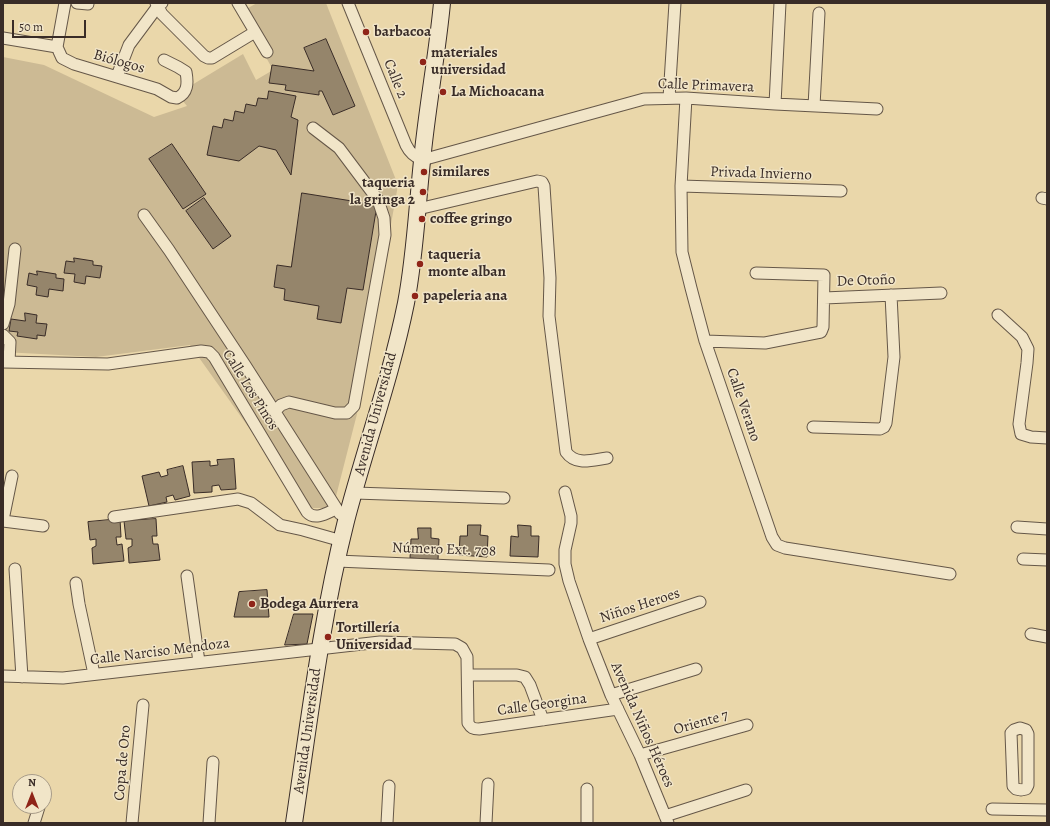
<!DOCTYPE html>
<meta charset="utf-8">
<style>
body{margin:0}
#map{position:relative;width:1050px;height:826px;overflow:hidden;background:#ead7aa;font-family:Alegreya,serif}
canvas{display:block}
.frame{position:absolute;inset:0;border:4px solid #392c27;pointer-events:none}
.north{position:absolute;left:12px;top:774px;width:40px;height:40px;box-sizing:border-box;background:#f1e5c8;border:1px solid #a79b88;border-radius:50%;rotate:0deg;font-size:11px;font-weight:700;line-height:16px;text-align:center;color:#392c27}
.north::after{content:'';display:block;margin:auto;width:14px;height:18px;background:#8f2418;clip-path:polygon(50% 0,100% 100%,50% 72%,0 100%)}
.scale{position:absolute;left:12px;top:20px;width:74px;height:18px;box-sizing:border-box;border:2px solid #392c27;border-top:0;padding-left:5px;font-size:12px;line-height:14px;white-space:nowrap;color:#392c27;-webkit-text-stroke:3px #f1e5c8;paint-order:stroke}
</style>
<div id="map">
<canvas width="1050" height="826"></canvas>
<div class="frame"></div>
<div class="north">N</div>
<div class="scale">50 m</div>
</div>
<script>
const c = document.querySelector('canvas').getContext('2d');
c.lineJoin = 'round';
function fill(path, color) {
  c.fillStyle = color;
  c.fill(path, 'evenodd');
}
function stroke(path, color, width, dash) {
  c.strokeStyle = color;
  c.lineWidth = width;
  c.lineCap = dash ? 'butt' : 'round';
  c.setLineDash(dash || []);
  c.stroke(path);
}
function drawText(font, color, halo, rows, align = 'center') {
  c.font = font + ' Alegreya,serif';
  c.lineWidth = 3;
  c.setLineDash([]);
  c.textBaseline = 'middle';
  c.strokeStyle = halo;
  c.fillStyle = color;
  for (const [text, x, y, turn = 0] of rows) {
    c.save();
    c.translate(x, y);
    c.rotate((+turn || 0) * Math.PI / 180);
    c.textAlign = isNaN(turn) ? turn : align;
    if (halo) c.strokeText(text, 0, 0);
    c.fillText(text, 0, 0);
    c.restore();
  }
}
fill(new Path2D(`
 M 257,3 L 326,3 L 398,185 L 357,414 L 333,508 L 306,508 L 190,345 L 96,357 L 3,352 L 3,57 L 44,65 L 154,117 L 187,106 L 177,94 L 243,54 L 256,80 L 273,70 L 241,12 Z`), '#ccba94');
const building = new Path2D(`
 M 326,39 L 355,106 L 333,115 L 322,91 L 319,91 L 319,95 L 285,90 L 286,85 L 269,83 L 272,65 L 314,71 L 304,48 Z
 M 269,91 L 296,96 L 291,117 L 298,120 L 291,175 L 276,150 L 259,146 L 239,161 L 207,155 L 213,126 L 222,128 L 224,119 L 233,121 L 235,111 L 244,113 L 246,104 L 256,106 L 258,98 L 267,99 Z
 M 172,144 L 206,194 L 183,209 L 149,159 Z
 M 302,193 L 377,205 L 363,290 L 347,288 L 341,323 L 317,319 L 319,306 L 284,300 L 285,289 L 274,287 L 277,265 L 291,267 Z
 M 204,198 L 231,236 L 213,249 L 186,211 Z
 M 74,258 L 93,261 L 93,265 L 102,266 L 100,278 L 86,276 L 85,284 L 74,282 L 75,274 L 64,273 L 66,261 L 74,262 Z
 M 37,271 L 56,274 L 56,278 L 64,279 L 63,291 L 49,289 L 48,297 L 36,295 L 37,287 L 27,285 L 29,273 L 37,275 Z
 M 25,313 L 37,315 L 36,323 L 47,324 L 45,336 L 37,335 L 37,339 L 17,336 L 18,332 L 9,331 L 11,319 L 25,321 Z
 M 234,459 L 236,489 L 221,490 L 219,485 L 212,486 L 212,492 L 194,493 L 192,462 L 210,461 L 210,466 L 218,465 L 217,460 Z
 M 183,466 L 190,496 L 175,500 L 173,495 L 166,497 L 167,502 L 149,506 L 142,476 L 159,472 L 161,477 L 168,475 L 167,470 Z
 M 120,519 L 121,537 L 116,537 L 117,545 L 122,544 L 124,561 L 93,564 L 92,548 L 96,546 L 96,539 L 90,540 L 88,522 Z
 M 156,519 L 157,536 L 152,536 L 153,544 L 158,544 L 160,560 L 129,563 L 128,548 L 132,546 L 132,539 L 126,539 L 124,521 Z
 M 468,525 L 481,525 L 480,535 L 488,536 L 487,557 L 459,555 L 460,536 L 467,536 Z
 M 518,525 L 531,526 L 531,536 L 539,536 L 538,557 L 510,556 L 511,536 L 518,537 Z
 M 418,528 L 431,528 L 431,538 L 439,539 L 438,560 L 410,558 L 411,539 L 418,539 Z
 M 267,590 L 269,617 L 234,617 L 239,592 Z
 M 294,614 L 313,614 L 307,644 L 285,645 Z`);
fill(building, '#95856b');
stroke(building, '#392c27', 1);
const street = new Path2D(`
 M 77,3 L 88,4
 M 156,3 L 162,14 L 204,56 L 208,58 L 212,58 L 255,32
 M 238,3 L 267,52
 M 348,3 L 406,145 C 410,153 414,156 422,160 L 644,99 L 686,98 L 775,104 L 877,109
 M 3,38 L 57,47
 M 57,47 L 62,58 L 74,64 L 157,89 L 171,97 L 177,98 C 188,93 188,83 186,72 L 178,67 L 164,60
 M 57,47 L 65,3
 M 117,76 L 129,45 L 158,6 L 162,3
 M 669,98 L 675,3
 M 686,98 L 681,186 L 682,252 L 691,288 L 705,341 L 772,537 L 777,545 L 785,548 L 950,574
 M 775,104 L 780,3
 M 814,106 L 819,13
 M 681,186 L 841,191
 M 1042,198 L 1047,199
 M 418,209 L 537,181 L 542,182 L 544,186 L 550,278 L 549,316 L 566,452 C 576,466 592,460 607,458
 M 144,215 L 169,250 L 245,365 L 340,514
 M 824,298 L 941,293
 M 998,315 L 1022,337 L 1028,349 L 1027,363 L 1019,424 L 1021,434 L 1031,437 L 1047,438
 M 3,324 L 9,304 L 15,249
 M 3,335 L 10,342 L 9,362
 M 705,341 L 765,343 L 821,332 L 823,327 L 824,275 L 756,273
 M 3,362 L 108,364 L 201,351 L 209,352 L 214,357 L 307,512 C 315,521 327,513 336,509
 M 275,411 L 281,405 L 289,402 L 335,413 L 347,413 L 354,406 L 385,235 L 384,218 L 378,200 L 339,148 L 313,128
 M 813,427 L 880,429 L 884,427 L 886,423 L 894,357 L 891,295
 M 565,492 L 571,516 L 571,523 L 565,550 L 565,564 L 569,581 L 589,639 L 611,695 L 640,755 L 668,823
 M 355,493 L 504,498
 M 114,517 L 238,499 L 251,503 L 280,525 L 303,530 L 342,541
 M 3,520 L 12,476
 M 3,521 L 43,526
 M 1017,527 L 1047,529
 M 1023,559 L 1047,560
 M 337,561 L 549,570
 M 15,569 L 22,677
 M 187,576 L 199,662
 M 76,583 L 79,604 L 94,674
 M 1031,634 L 1047,637
 M 589,639 L 700,602
 M 468,675 L 517,675 L 525,677 L 530,685 L 543,720
 M 3,676 L 63,678 L 380,642 L 455,644 L 462,648 L 467,657 L 468,723 C 471,728 473,729 479,729 L 618,709
 M 611,695 L 696,669
 M 1020,728 L 1026,730 L 1028,734 L 1028,785 L 1026,789 L 1021,790 L 1016,789 L 1013,786 L 1011,733 L 1014,730 Z
 M 640,755 L 747,725
 M 992,809 L 1047,810
 M 665,816 L 746,790
 M 34,823 L 39,807
 M 132,823 L 143,705
 M 209,823 L 213,762
 M 387,823 L 389,786
 M 486,823 L 488,784
 M 587,823 L 587,789`);
const secondary = new Path2D(`
 M 294,823 C 309,722 321,620 346,521 C 365,448 391,377 406,303 C 415,256 417,208 422,161 C 427,108 437,56 442,3`);
stroke(street, '#655748', 13);
stroke(secondary, '#392c27', 18);
stroke(street, '#f1e5c8', 11);
stroke(secondary, '#f1e5c8', 16);
for (const [x, y, r, color] of [
 [366,32,4,"#8f2418"],
 [423,62,4,"#8f2418"],
 [443,92,4,"#8f2418"],
 [424,172,4,"#8f2418"],
 [423,192,4,"#8f2418"],
 [422,219,4,"#8f2418"],
 [420,264,4,"#8f2418"],
 [415,296,4,"#8f2418"],
 [252,604,4,"#8f2418"],
 [328,637,4,"#8f2418"]
]) {
  const dot = new Path2D();
  dot.arc(x, y, r, 0, 2 * Math.PI);
  c.fillStyle = color;
  c.fill(dot);
  stroke(dot, '#f1e5c8', 1.5);
}
drawText('bold 15px', '#392c27', '#f1e5c8', [
 ["barbacoa",374,32],
 ["materiales",431,53],
 ["universidad",431,70],
 ["La Michoacana",451,92],
 ["similares",432,172],
 ["taqueria",415,183,"right"],
 ["la gringa 2",415,200,"right"],
 ["coffee gringo",430,219],
 ["taqueria",428,255],
 ["monte alban",428,272],
 ["papeleria ana",423,296],
 ["Bodega Aurrera",260,604],
 ["Tortillería",336,628],
 ["Universidad",336,645]
], 'left');
drawText('15px', '#392c27', '#f1e5c8', [
 ["Biólogos",119,62,16],
 ["Calle 2",395,79,68],
 ["Calle Primavera",706,86,2],
 ["Privada Invierno",761,174,2],
 ["De Otoño",866,281,-2],
 ["Calle Los Pinos",250,390,58],
 ["Calle Verano",743,405,71],
 ["Avenida Universidad",376,414,-75],
 ["Número Ext. 708",444,550,2],
 ["Niños Heroes",640,606,-18],
 ["Calle Narciso Mendoza",160,652,-7],
 ["Calle Georgina",542,705,-8],
 ["Oriente 7",701,723,-16],
 ["Avenida Niños Héroes",642,725,66],
 ["Avenida Universidad",308,731,-82],
 ["Copa de Oro",123,763,-85]
]);
</script>
